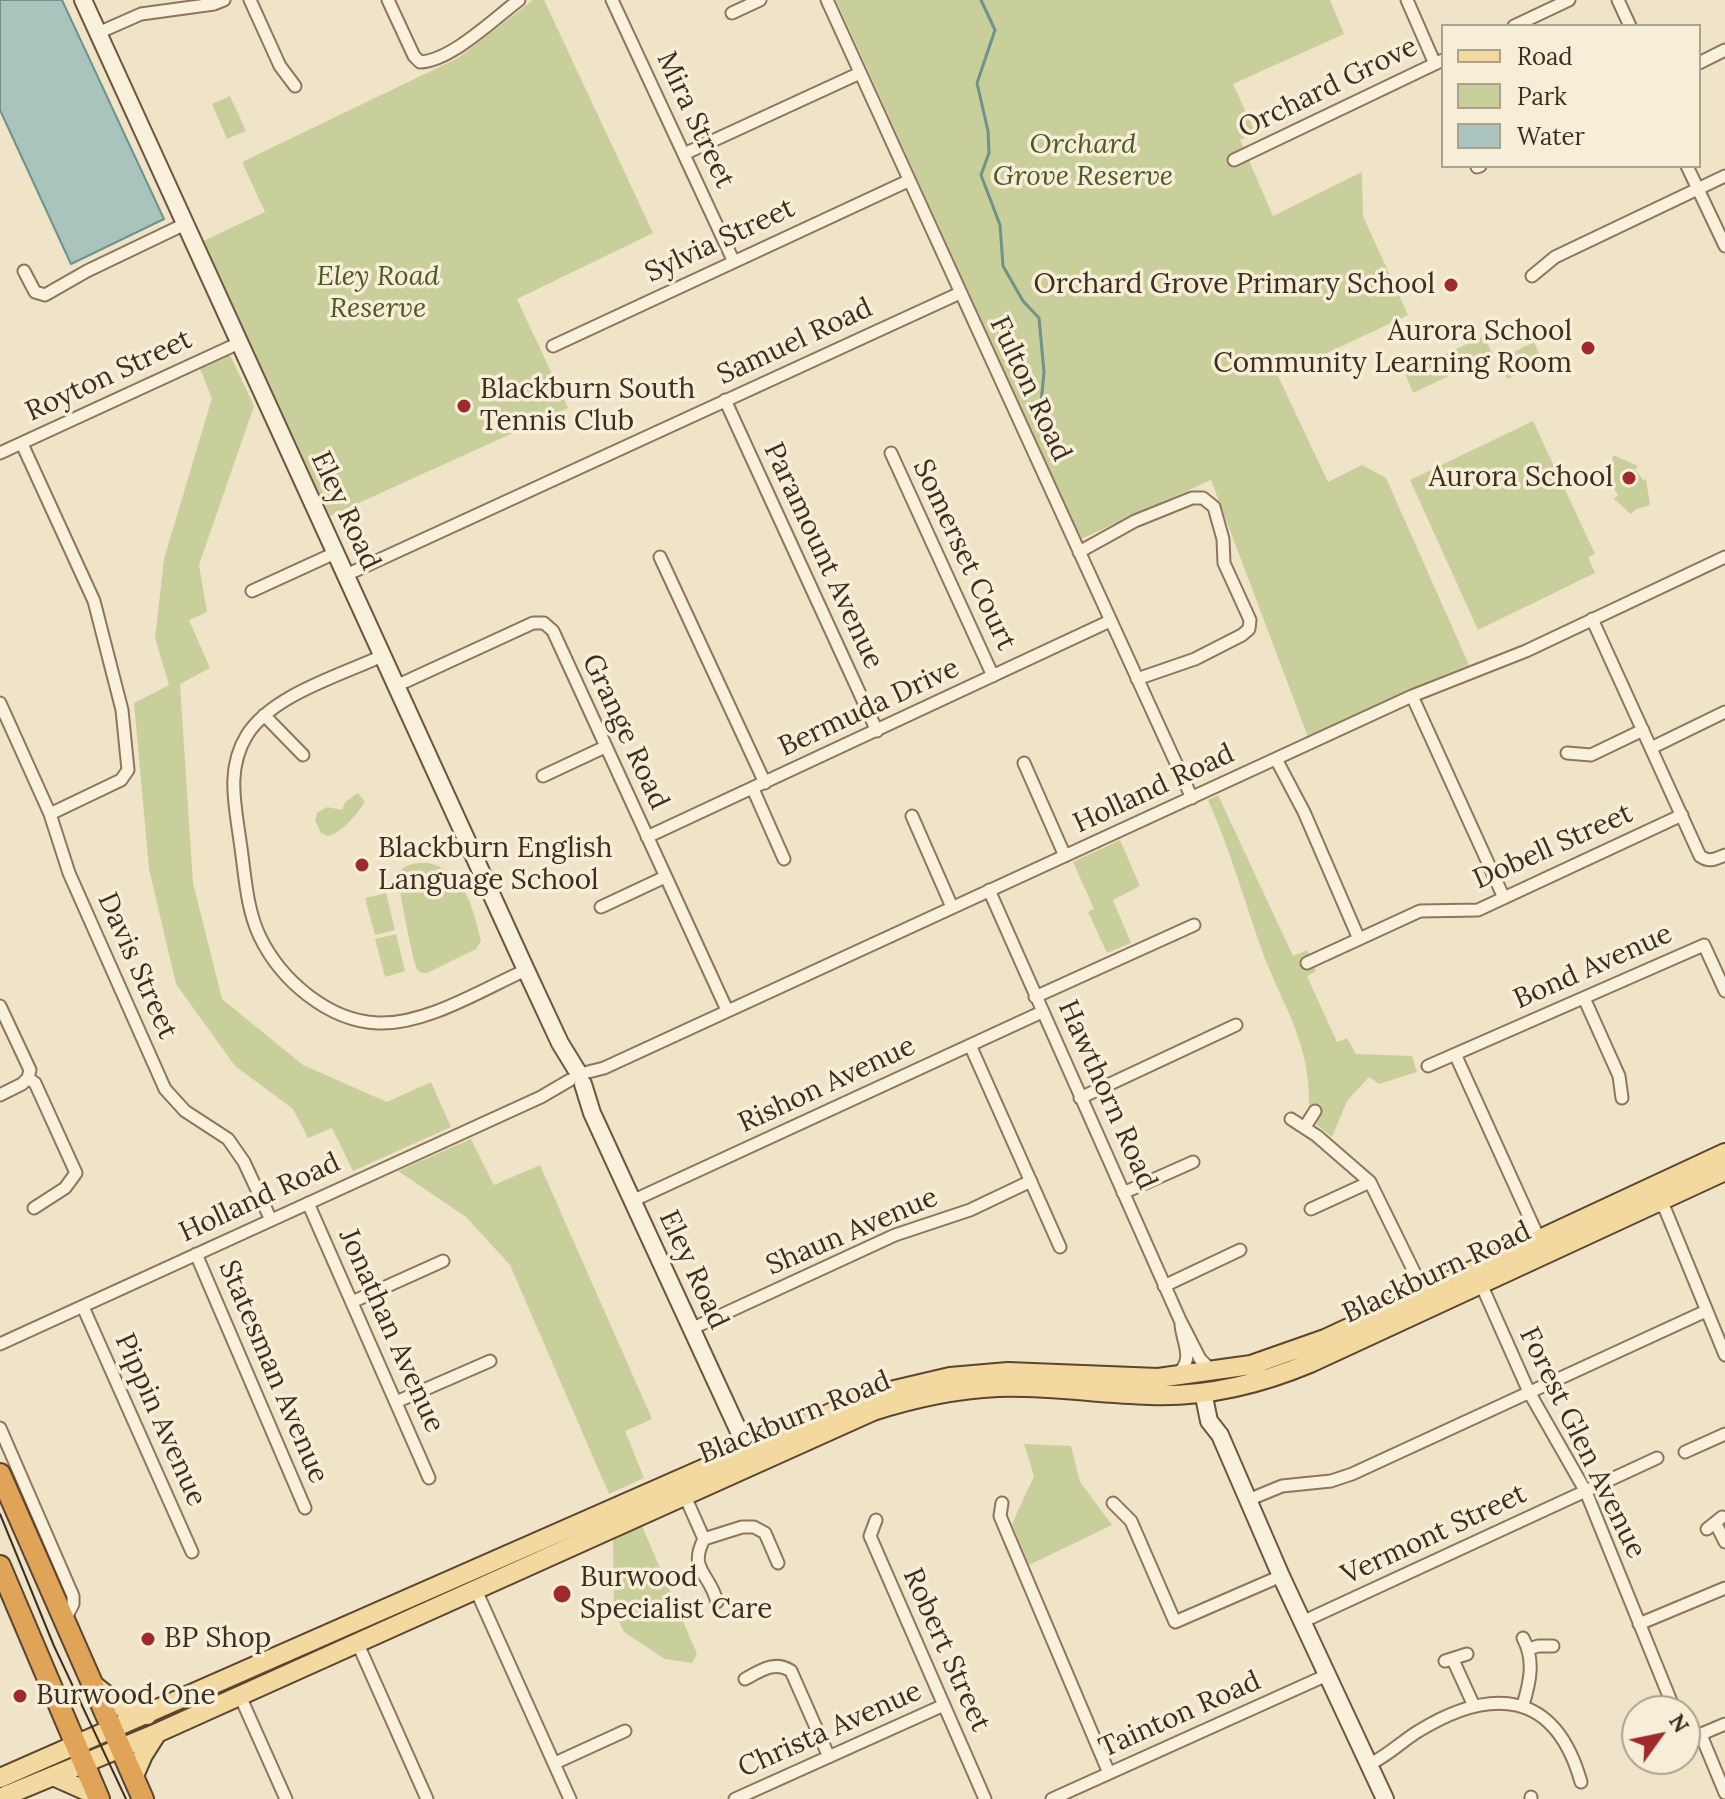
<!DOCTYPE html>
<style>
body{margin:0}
#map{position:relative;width:1725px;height:1799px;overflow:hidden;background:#f0e4c8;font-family:Lora,serif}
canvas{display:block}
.legend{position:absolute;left:1441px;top:24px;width:260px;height:144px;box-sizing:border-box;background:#f7eed8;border:2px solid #ada18e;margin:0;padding:10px 14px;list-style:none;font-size:24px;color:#3d2e20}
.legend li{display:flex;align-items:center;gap:16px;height:40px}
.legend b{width:40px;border:2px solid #ada18e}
.north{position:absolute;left:1621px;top:1695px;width:80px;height:80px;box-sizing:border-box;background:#f7eed8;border:2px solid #ada18e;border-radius:50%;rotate:57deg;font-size:22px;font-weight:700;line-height:32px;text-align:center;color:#3d2e20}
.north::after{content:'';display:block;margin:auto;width:28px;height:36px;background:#9e2a2b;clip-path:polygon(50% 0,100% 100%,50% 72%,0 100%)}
</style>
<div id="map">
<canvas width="1725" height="1799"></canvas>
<ul class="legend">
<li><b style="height:10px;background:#f3d9a0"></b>Road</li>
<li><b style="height:22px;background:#c9cf9b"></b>Park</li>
<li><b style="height:22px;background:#a9c4bc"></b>Water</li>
</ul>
<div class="north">N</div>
</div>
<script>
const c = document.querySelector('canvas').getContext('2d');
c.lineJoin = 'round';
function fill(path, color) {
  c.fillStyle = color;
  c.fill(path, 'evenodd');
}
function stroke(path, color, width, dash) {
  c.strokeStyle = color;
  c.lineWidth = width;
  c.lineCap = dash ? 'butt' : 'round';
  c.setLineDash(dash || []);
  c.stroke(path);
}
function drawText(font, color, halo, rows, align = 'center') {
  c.font = font + ' Lora,serif';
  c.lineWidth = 7;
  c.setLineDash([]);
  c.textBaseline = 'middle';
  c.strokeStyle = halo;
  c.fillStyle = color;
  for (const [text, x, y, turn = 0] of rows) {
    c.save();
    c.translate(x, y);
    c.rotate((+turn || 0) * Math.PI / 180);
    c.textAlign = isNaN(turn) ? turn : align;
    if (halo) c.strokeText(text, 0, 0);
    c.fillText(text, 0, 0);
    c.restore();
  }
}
fill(new Path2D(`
 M 533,0 L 544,0 L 653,233 L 517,299 L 568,408 L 330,516 L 201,242 L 265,212 L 242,162 L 458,58 Z
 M 836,0 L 1330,0 L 1344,34 L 1233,84 L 1255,132 L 1240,140 L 1273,216 L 1362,172 L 1363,216 L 1408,315 L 1278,376 L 1328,482 L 1362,465 L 1386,478 L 1469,665 L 1413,688 L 1308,737 L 1211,480 L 1081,539 Z
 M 230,96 L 246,131 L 227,139 L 212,104 Z
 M 1484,336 L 1493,355 L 1413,393 L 1405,373 Z
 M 1534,342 L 1543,362 L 1507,379 L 1498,360 Z
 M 230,355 L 254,406 L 199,565 L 207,612 L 189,620 L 210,668 L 180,684 L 193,883 L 222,999 L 303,1065 L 387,1102 L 431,1082 L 451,1127 L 353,1171 L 332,1128 L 308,1138 L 293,1109 L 235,1066 L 176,984 L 149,869 L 134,703 L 169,685 L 155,638 L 164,559 L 212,398 L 200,369 Z
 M 1533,421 L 1595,554 L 1588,557 L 1595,573 L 1478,630 L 1410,480 Z
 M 1613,455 L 1638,466 L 1635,469 L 1643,480 L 1646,479 L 1650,505 L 1636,509 L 1631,514 L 1614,499 L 1618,495 L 1609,482 Z
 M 358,793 L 365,802 C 357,814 342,833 328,836 L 321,833 L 315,820 L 317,813 L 327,807 L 342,810 L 345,802 Z
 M 1218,795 L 1293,956 L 1307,950 L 1316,971 L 1307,976 L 1337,1042 L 1347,1038 L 1356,1054 L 1412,1056 L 1417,1072 L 1379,1084 L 1369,1077 L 1347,1101 L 1332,1137 L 1317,1125 L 1319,1115 L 1309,1108 C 1311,1039 1281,1006 1260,945 C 1243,896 1229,847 1208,800 Z
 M 1120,840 L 1140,886 L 1113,900 L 1131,943 L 1107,953 L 1088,912 L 1094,909 L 1073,862 Z
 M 427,863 C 465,869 473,909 481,941 L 476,949 L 427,973 L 422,973 C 420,972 418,971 417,969 C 414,965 396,879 399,874 C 404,863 417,863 427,863 Z
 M 386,893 L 395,930 L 375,935 L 365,898 Z
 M 396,934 L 405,971 L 385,977 L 375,939 Z
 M 471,1139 L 494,1185 L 540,1165 L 652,1419 L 625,1431 L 644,1478 L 609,1494 L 510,1265 L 466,1217 L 398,1171 Z
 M 1024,1444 L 1071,1446 L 1080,1482 L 1112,1525 L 1029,1565 L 1012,1524 L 1034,1476 Z
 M 642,1526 L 697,1654 L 692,1663 L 665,1659 L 624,1632 L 614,1611 L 613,1539 Z`), '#c9cf9b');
const water = new Path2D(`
 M 0,0 L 62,0 L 164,219 L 71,264 L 0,110 Z`);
fill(water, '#a9c4bc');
stroke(water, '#6f938a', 2);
stroke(new Path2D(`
 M 981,0 L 995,30 L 977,83 L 988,131 L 989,153 L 981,175 L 1000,225 L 1003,266 L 1023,301 L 1039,318 L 1044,372 L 1040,414`), '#6f938a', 3);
const street = new Path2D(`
 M 250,0 L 280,66 L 295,86
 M 388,0 L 414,56 L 420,62 C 451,61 495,18 519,0
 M 612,0 L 733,260
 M 827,0 L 1192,798
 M 1407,0 L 1435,64
 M 1618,0 L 1630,26
 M 732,13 L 760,0
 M 1514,26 L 1569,0
 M 98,33 L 141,14 L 214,4 L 224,0
 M 1699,63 L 1725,50
 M 684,154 L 860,73
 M 1234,160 L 1443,60
 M 1687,166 L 1725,246
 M 1477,167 L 1480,166
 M 24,271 L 35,292 L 45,295 L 87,271 L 185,224
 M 1532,276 L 1555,257 L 1725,176
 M 553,346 L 908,181
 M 725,400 L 877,731
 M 22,444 L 94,601 L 122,710 L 128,770 L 121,780 L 50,814
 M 0,453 L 239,343
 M 891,453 L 993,676
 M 1079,552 L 1135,521 L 1192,498 L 1203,498 L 1214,507 L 1223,539 L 1224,563 L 1250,620 L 1249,629 L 1242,635 L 1195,659 L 1137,679
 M 660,557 L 765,783
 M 346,575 L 960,293
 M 252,591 L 335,553
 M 1592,619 L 1700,856 C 1710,863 1715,859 1725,855
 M 382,656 C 341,675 272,695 247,735 C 226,769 235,804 240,841 C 245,873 246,908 260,937 C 281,980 328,1021 378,1023 C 426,1025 483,989 526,970
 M 396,686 L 533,623 L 544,623 L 553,631 L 727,1010
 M 1412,696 L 1504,898
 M 0,703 L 50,814 L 69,873 L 165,1089 L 185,1111 L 228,1139 L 244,1162 L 271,1220
 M 264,715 L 303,755
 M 1651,748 L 1725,712
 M 1567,753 L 1591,755 L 1643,730
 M 1276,759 L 1304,812 L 1359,939
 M 1024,763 L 1065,856
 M 543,776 L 605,747
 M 753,789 L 784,859
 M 912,816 L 952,907
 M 647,837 L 1110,621
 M 989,890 L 1180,1320 L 1200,1359 L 1212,1371
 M 601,907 L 665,877
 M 1307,963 L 1420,911 L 1478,910 L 1682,815
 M 1035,997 L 1194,925
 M 1584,998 L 1619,1076 L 1622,1098
 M 0,1006 L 30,1070 L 28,1078 L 35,1083 L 76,1173 L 65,1188 L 34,1208
 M 970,1045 L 1060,1247
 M 1455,1054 L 1541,1243
 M 1428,1066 L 1704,945 L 1725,991
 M 580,1074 L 604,1068 L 1412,696 L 1526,651 L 1725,557
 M 0,1095 L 22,1084 L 28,1078
 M 1080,1098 L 1236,1025
 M 1291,1119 L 1317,1136 L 1370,1182 L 1425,1294
 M 1305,1127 L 1315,1111
 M 1123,1193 L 1193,1162
 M 632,1201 L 1042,1012
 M 1657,1202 L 1665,1209 L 1725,1355
 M 308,1203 L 429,1478
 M 1311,1209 L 1370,1182
 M 196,1254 L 305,1508
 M 1481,1284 L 1529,1392 L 1586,1492 L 1675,1711
 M 1164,1286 L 1240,1250
 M 352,1302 L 443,1261
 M 83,1307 L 192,1552
 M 691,1329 L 895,1235 L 970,1210 L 1031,1181
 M 0,1344 L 541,1097 L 570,1080
 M 1177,1374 C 1195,1360 1183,1344 1181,1325
 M 396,1402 L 490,1361
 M 0,1428 L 73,1596 L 73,1604 L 65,1620
 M 1685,1452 L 1725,1434
 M 684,1494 L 704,1539
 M 1248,1500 L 1282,1486 L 1331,1481 L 1352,1474 L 1706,1311
 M 1002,1503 L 1000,1516 L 1109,1773
 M 1113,1503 L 1131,1521 L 1175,1622 L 1281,1576
 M 876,1520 L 870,1536 L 985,1799
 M 1716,1524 L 1725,1542
 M 1707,1529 L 1722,1517
 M 475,1588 L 570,1799
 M 717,1602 C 710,1573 688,1570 704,1539 L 742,1527 L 754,1527 L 765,1533 L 778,1563
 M 1302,1622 L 1657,1458
 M 1639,1624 L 1725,1588
 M 1523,1638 C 1535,1660 1530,1682 1523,1705
 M 357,1642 L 427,1799
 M 1529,1649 L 1538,1646 L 1553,1646
 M 1453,1660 L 1474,1706
 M 1445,1661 L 1467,1654
 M 745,1679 C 760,1671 775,1660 791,1671 L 829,1757
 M 240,1696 L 286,1799
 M 1701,1735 L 1725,1793
 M 1685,1741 L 1725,1724
 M 555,1763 L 625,1731
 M 1370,1764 C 1387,1756 1400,1743 1417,1732 C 1491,1686 1555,1690 1581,1782
 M 1531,1797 L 1531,1799
 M 735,1799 L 944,1705
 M 1052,1799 L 1327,1675`);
const secondary = new Path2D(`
 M 83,0 L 526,970 L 560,1043 L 579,1074
 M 583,1084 L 592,1113 L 747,1449
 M 1203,1392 L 1209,1421 L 1220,1435 L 1281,1576 L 1385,1799`);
const primary = new Path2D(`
 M 95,1686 L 123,1708 L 147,1715
 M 53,1776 L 98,1796
 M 0,1778 L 869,1396 L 950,1377 L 1008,1372 L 1158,1378 L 1251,1365 L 1325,1339 L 1725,1153
 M 133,1778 L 143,1755 L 157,1733
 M 0,1798 L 157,1733 L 873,1411 C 913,1398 955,1389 998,1387 C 1049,1385 1099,1394 1150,1395 C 1204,1397 1260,1384 1310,1363 L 1725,1171`);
const highway = new Path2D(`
 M 0,1474 L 143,1799
 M 0,1566 L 99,1799`);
stroke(street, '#8d765c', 15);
stroke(secondary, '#6f573f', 20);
stroke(primary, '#5b4430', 22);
stroke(highway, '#5b4430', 24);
stroke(street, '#faf1dc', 11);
stroke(secondary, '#faf1dc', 16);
stroke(primary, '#f3d9a0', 18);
stroke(highway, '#e0a458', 20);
stroke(new Path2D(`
 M 0,1514 L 54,1646 L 126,1799`), '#3d2e20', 2);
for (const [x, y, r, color] of [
 [1451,285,8,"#9e2a2b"],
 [1588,348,8,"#9e2a2b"],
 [464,406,8,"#9e2a2b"],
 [1629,478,8,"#9e2a2b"],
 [362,865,8,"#9e2a2b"],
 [562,1594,10,"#9e2a2b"],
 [148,1639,8,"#9e2a2b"],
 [20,1696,8,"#9e2a2b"]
]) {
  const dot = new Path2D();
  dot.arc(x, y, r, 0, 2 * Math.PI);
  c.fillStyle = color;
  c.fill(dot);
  stroke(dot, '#f7eed8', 3);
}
drawText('28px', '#3d2e20', '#f7eed8', [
 ["Orchard Grove",1328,88,-26],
 ["Mira Street",695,120,65],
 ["Sylvia Street",720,241,-25],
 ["Samuel Road",795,342,-25],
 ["Royton Street",109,376,-25],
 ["Fulton Road",1030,389,65],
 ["Eley Road",345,511,65],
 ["Somerset Court",964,555,65],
 ["Paramount Avenue",823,556,65],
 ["Bermuda Drive",869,708,-25],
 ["Grange Road",625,732,65],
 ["Holland Road",1154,789,-25],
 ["Dobell Street",1553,847,-24],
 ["Davis Street",137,966,66],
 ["Bond Avenue",1593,967,-24],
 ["Rishon Avenue",827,1085,-25],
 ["Hawthorn Road",1107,1095,66],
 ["Holland Road",260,1198,-25],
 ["Shaun Avenue",852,1232,-23],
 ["Eley Road",693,1270,65],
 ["Blackburn Road",1437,1273,-25],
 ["Jonathan Avenue",391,1331,66],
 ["Statesman Avenue",273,1372,67],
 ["Blackburn Road",795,1418,-22],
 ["Pippin Avenue",160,1420,66],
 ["Forest Glen Avenue",1582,1443,64],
 ["Vermont Street",1434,1535,-25],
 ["Robert Street",946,1650,66],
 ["Tainton Road",1180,1715,-24],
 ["Christa Avenue",830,1730,-24]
]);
drawText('italic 28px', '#4d5a26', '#f7eed8', [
 ["Orchard",1083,145],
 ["Grove Reserve",1083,177],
 ["Eley Road",378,277],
 ["Reserve",378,309]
]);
drawText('28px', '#3d2e20', '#f7eed8', [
 ["Orchard Grove Primary School",1435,285,"right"],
 ["Aurora School",1572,332,"right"],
 ["Community Learning Room",1572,364,"right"],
 ["Blackburn South",480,390],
 ["Tennis Club",480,422],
 ["Aurora School",1613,478,"right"],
 ["Blackburn English",378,849],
 ["Language School",378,881],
 ["Burwood",580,1578],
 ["Specialist Care",580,1610],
 ["BP Shop",164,1639],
 ["Burwood One",36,1696]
], 'left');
</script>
